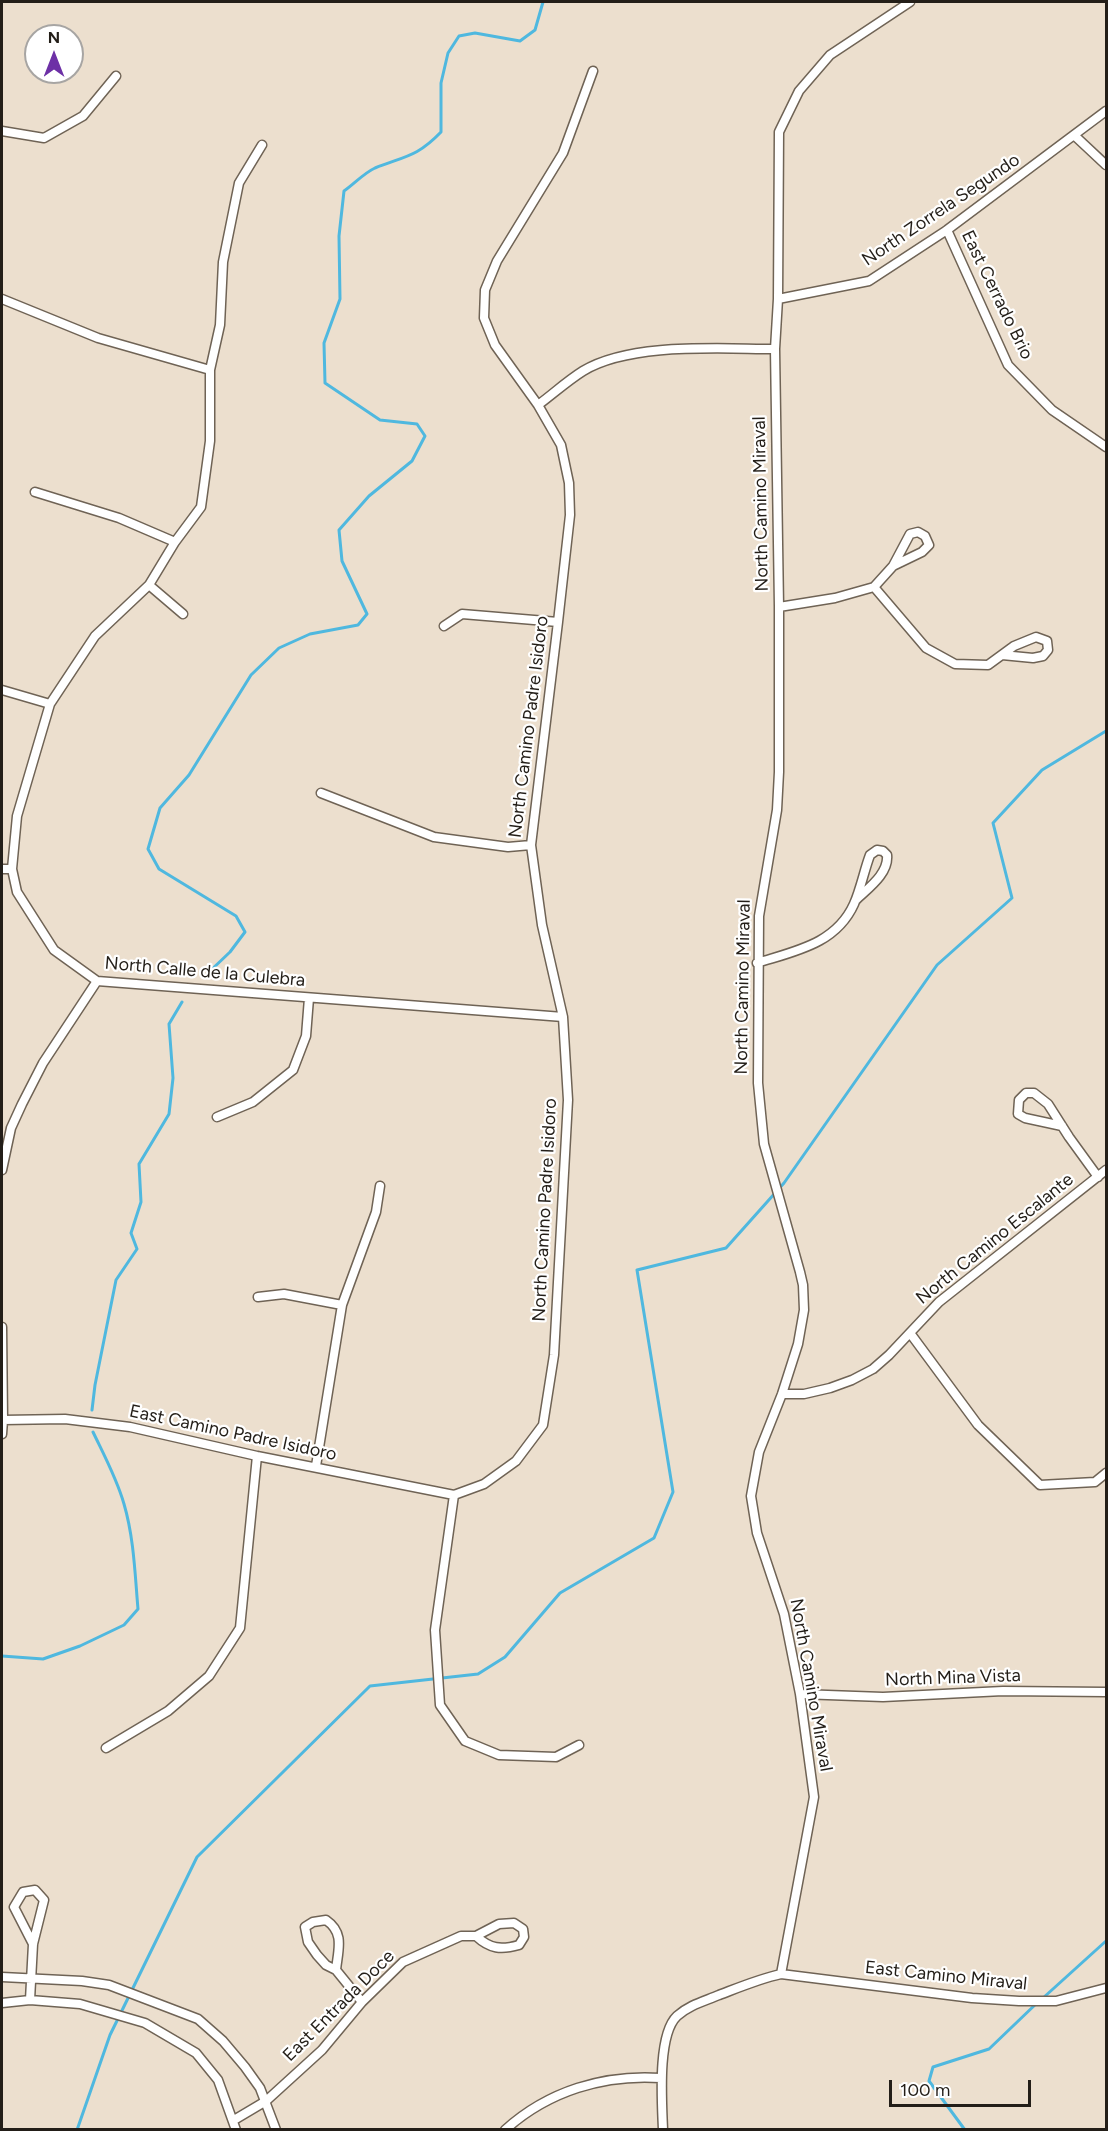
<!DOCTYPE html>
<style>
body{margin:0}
#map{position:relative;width:1108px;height:2131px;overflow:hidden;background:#ecdfce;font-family:Figtree,sans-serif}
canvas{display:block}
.frame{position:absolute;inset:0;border:3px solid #231e18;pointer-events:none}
.north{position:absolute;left:24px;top:24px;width:60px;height:60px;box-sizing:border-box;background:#fff;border:2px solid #a7a5a3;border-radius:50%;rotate:0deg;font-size:16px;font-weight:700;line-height:24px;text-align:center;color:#231e18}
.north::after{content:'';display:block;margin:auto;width:21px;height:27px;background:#6d30a6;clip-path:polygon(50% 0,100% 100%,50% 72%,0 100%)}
.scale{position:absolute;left:889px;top:2080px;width:142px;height:27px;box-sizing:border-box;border:3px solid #231e18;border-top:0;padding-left:8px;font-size:18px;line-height:21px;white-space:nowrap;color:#231e18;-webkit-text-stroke:4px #fff;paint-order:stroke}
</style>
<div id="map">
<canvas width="1108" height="2131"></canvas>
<div class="frame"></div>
<div class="north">N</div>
<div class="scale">100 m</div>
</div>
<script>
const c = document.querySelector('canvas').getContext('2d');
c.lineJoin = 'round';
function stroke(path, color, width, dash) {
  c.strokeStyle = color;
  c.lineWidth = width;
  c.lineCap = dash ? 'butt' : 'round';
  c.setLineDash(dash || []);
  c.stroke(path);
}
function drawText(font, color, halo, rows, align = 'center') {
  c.font = font + ' Figtree,sans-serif';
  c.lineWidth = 4.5;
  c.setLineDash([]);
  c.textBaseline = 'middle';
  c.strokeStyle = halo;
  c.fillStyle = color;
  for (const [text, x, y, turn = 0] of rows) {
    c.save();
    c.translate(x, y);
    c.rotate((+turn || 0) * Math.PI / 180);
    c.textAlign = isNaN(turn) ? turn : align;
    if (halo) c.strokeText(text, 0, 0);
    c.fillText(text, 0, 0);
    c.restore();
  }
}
stroke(new Path2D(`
 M 208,973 L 230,952 L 245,932 L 236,916 L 159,869 L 148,849 L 160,808 L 189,775 L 251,675 L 279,648 L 310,634 L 358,625 L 367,614 L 342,561 L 339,530 L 369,496 L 412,461 L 425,436 L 417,424 L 380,420 L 325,383 L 324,343 L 340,299 L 339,236 L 344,191 C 354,184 364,173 375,168 C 405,156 417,157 441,132 L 441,83 L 448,53 L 459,36 L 475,33 L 520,41 L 535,30 L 543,2
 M 92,1410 L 95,1385 L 116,1280 L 137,1249 L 131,1233 L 141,1202 L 139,1164 L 169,1114 L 173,1078 L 169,1024 L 182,1002
 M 2,1656 L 43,1659 L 80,1646 L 124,1625 L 138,1609 C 135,1575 134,1538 124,1504 C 117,1479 104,1455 93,1432
 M 1043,1998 L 1106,1941
 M 77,2130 L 110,2035 L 197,1857 L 370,1686 L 478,1674 L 505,1657 L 560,1593 L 654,1538 L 673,1492 L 637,1270 L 726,1248 L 784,1183 L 937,965 L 1012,898 L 993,823 L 1042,770 L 1106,731
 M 965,2130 L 929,2081 L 933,2067 L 989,2049 L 1038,2002`), '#4fb8df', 3);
const minor = new Path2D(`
 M 2,131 L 44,138 L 83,116 L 116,76
 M 1075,136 L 1106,165
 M 262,145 L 239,183 L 223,262 L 220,325 L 210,370 L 210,441 L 201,507 L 175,542 L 149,585 L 95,636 L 50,704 L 17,816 L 12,869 L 17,892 L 54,950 L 97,981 L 563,1017
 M 947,230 L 1008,365 L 1052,410 L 1106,447
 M 2,299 L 98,338 L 210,370
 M 778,299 L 869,281 L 947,230 L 1106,111
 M 538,405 C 553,394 567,381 583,371 C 631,342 720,349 775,349
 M 35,492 L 119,518 L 175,542
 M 149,585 L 183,614
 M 874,587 L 893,566 L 922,552 L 929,545 L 925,536 L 918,532 L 910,534 L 893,566
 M 779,607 L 835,598 L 874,587 L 926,648 L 955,664 L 988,665 L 1014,646 L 1036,637 L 1047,641 L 1048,650 L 1043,656 L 1033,658 L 1002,655
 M 444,626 L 462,614 L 558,622
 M 2,690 L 50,704
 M 321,793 L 434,837 L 508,847 L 531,845
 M 2,869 L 12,869
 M 757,963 C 795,951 836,944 854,904 C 861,888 864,871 870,855 L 877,850 L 883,851 L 887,855 C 889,874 867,889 856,900
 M 217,1117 L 253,1102 L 293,1070 L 306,1036 L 309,998
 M 1062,1126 L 1025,1118 L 1018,1114 L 1019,1100 L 1026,1093 L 1034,1093 L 1048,1104 L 1069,1137 L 1098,1177
 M 2,1170 L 11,1128 L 22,1104 L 43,1063 L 97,981
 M 258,1297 L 284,1294 L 342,1305
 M 2,1327 L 3,1420 L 2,1434
 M 910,1333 L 978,1425 L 1040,1485 L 1095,1482 L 1106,1473
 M 782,1394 L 804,1394 L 830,1388 L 852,1380 L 873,1369 L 889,1355 L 939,1302 L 1106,1170
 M 3,1420 L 65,1419 L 130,1427 L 257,1456 L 454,1495
 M 316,1466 L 342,1305 L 376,1212 L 380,1186
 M 454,1495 L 484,1484 L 516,1461 L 543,1425 L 554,1355 L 568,1100 L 563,1017 L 542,925 L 531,845 L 558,622 L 570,515 L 569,483 L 561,445 L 538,405 L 495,345 L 484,318 L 485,290 L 497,261 L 563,153 L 593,71
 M 454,1495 L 435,1630 L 440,1705 L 465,1741 L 499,1755 L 556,1757 L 579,1745
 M 800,1694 L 883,1697 L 1003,1691 L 1106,1692
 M 106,1748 L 168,1711 L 209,1676 L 240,1628 L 257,1456
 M 336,1970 C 338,1950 345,1933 326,1920 L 313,1922 L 305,1927 L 308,1942 L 317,1955 L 326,1965 L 336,1970 L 362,2002
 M 781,1974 L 814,1797 L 800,1694 L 784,1614 L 757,1533 L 751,1496 L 759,1452 L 782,1394 L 798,1344 L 804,1310 L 803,1285 L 800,1272 L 764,1144 L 758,1083 L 759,916 L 777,810 L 779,772 L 779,607 L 775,349 L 778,299 L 779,132 L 799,91 L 830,55 L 910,2
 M 2,1977 L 82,1981 L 109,1985 L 198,2019 L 223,2041 L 245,2067 L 260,2088 L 276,2130
 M 30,2000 L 33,1944 L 44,1900 L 35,1890 L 23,1892 L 14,1907 L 33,1944
 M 2,2003 L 30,2000 L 80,2004 L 145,2023 L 196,2053 L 218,2080 L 236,2130
 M 234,2120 L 266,2101 L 322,2050 L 362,2002 L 403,1962 L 461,1936 L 476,1936 L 499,1924 L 514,1923 L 523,1929 L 524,1937 L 519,1945 C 501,1950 490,1949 476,1936
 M 505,2130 C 548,2091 604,2074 661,2078
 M 663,2130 C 662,2102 657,2035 677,2016 C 689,2005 705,2001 719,1995 C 740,1987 759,1979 781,1974 L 972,1998 L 1019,2001 L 1056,2001 L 1106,1988`);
stroke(minor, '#6f6355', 11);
stroke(minor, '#fff', 8);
drawText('18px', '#231e18', '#fff', [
 ["North Zorrela Segundo",941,210,-34],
 ["East Cerrado Brio",997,295,64],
 ["North Camino Miraval",761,504,-91],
 ["North Camino Padre Isidoro",529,727,-83],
 ["North Calle de la Culebra",205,972,5],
 ["North Camino Miraval",743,987,-89],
 ["North Camino Padre Isidoro",545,1210,-87],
 ["North Camino Escalante",995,1239,-39],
 ["East Camino Padre Isidoro",233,1433,12],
 ["North Mina Vista",953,1678,-2],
 ["North Camino Miraval",811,1685,80],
 ["East Camino Miraval",946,1976,6],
 ["East Entrada Doce",339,2006,-45]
]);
</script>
